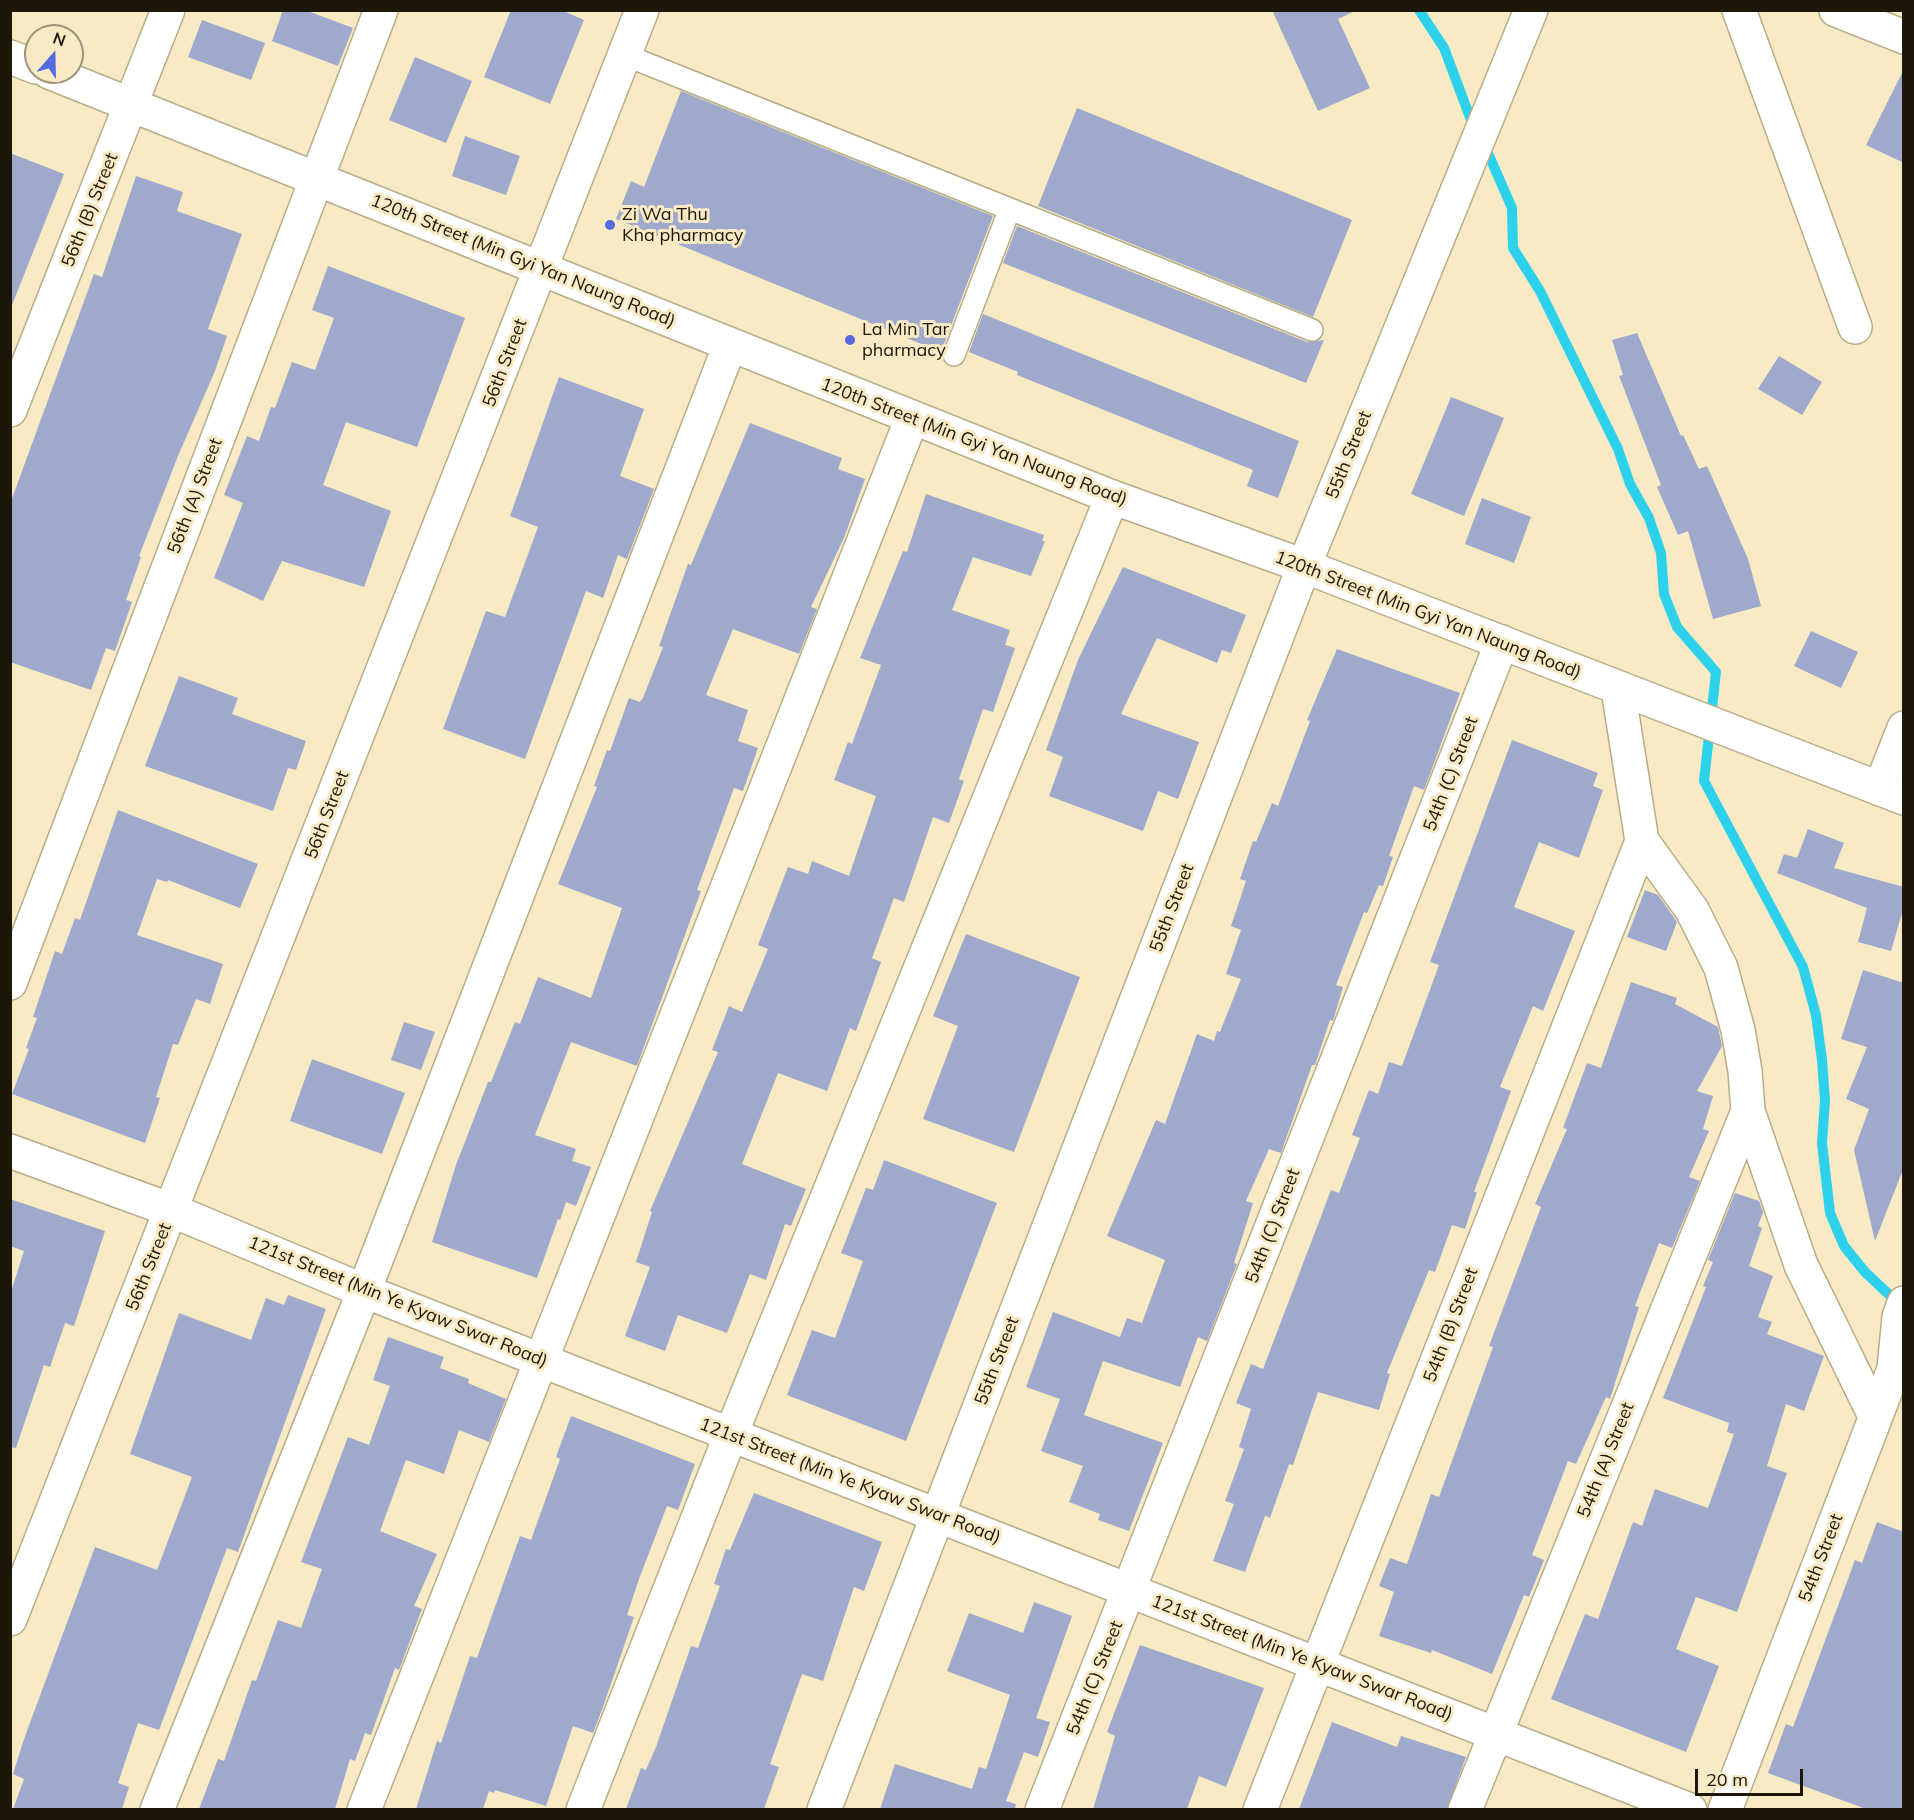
<!DOCTYPE html>
<style>
body{margin:0}
#map{position:relative;width:1914px;height:1820px;overflow:hidden;background:#f7eac4;font-family:Mulish,sans-serif}
canvas{display:block}
.frame{position:absolute;inset:0;border:12px solid #1c1709;pointer-events:none}
.north{position:absolute;left:24px;top:24px;width:60px;height:60px;box-sizing:border-box;background:#f7eac4;border:2px solid #9f9679;border-radius:50%;rotate:20deg;font-size:16px;font-weight:700;line-height:24px;text-align:center;color:#1c1709}
.north::after{content:'';display:block;margin:auto;width:21px;height:27px;background:#556ae0;clip-path:polygon(50% 0,100% 100%,50% 72%,0 100%)}
.scale{position:absolute;left:1695px;top:1769px;width:108px;height:27px;box-sizing:border-box;border:3px solid #1c1709;border-top:0;padding-left:8px;font-size:18px;line-height:21px;white-space:nowrap;color:#1c1709;-webkit-text-stroke:4px #f7eac4;paint-order:stroke}
</style>
<div id="map">
<canvas width="1914" height="1820"></canvas>
<div class="frame"></div>
<div class="north">N</div>
<div class="scale">20 m</div>
</div>
<script>
const c = document.querySelector('canvas').getContext('2d');
c.lineJoin = 'round';
function stroke(path, color, width, dash) {
  c.strokeStyle = color;
  c.lineWidth = width;
  c.lineCap = dash ? 'butt' : 'round';
  c.setLineDash(dash || []);
  c.stroke(path);
}
function fill(path, color) {
  c.fillStyle = color;
  c.fill(path, 'evenodd');
}
function drawText(font, color, halo, rows, align = 'center') {
  c.font = font + ' Mulish,sans-serif';
  c.lineWidth = 6;
  c.setLineDash([]);
  c.textBaseline = 'middle';
  c.strokeStyle = halo;
  c.fillStyle = color;
  for (const [text, x, y, turn = 0] of rows) {
    c.save();
    c.translate(x, y);
    c.rotate((+turn || 0) * Math.PI / 180);
    c.textAlign = isNaN(turn) ? turn : align;
    if (halo) c.strokeText(text, 0, 0);
    c.fillText(text, 0, 0);
    c.restore();
  }
}
stroke(new Path2D(`
 M 1419,10 L 1444,48 L 1474,128
 M 1484,144 L 1512,208 L 1513,248 L 1540,291 L 1618,449 L 1630,484 L 1649,518 L 1661,553 L 1664,594 L 1677,627 L 1716,672 L 1704,781 L 1803,967 L 1816,1015 L 1822,1060 L 1825,1100 L 1822,1143 L 1830,1213 L 1844,1246 L 1865,1272 L 1899,1304`), '#2dd1eb', 10);
fill(new Path2D(`
 M 283,10 L 305,10 L 353,28 L 338,66 L 272,41 Z
 M 511,10 L 561,10 L 584,20 L 550,104 L 484,77 Z
 M 1272,10 L 1357,10 L 1338,19 L 1370,88 L 1318,111 Z
 M 202,20 L 265,43 L 251,80 L 188,57 Z
 M 415,57 L 472,81 L 446,143 L 389,120 Z
 M 1904,69 L 1904,163 L 1866,145 Z
 M 681,91 L 993,216 L 941,352 L 616,219 L 631,181 L 644,187 Z
 M 1077,108 L 1352,220 L 1313,317 L 1038,206 Z
 M 465,136 L 520,156 L 506,195 L 452,176 Z
 M 10,153 L 64,174 L 12,305 L 10,304 Z
 M 136,176 L 183,192 L 177,211 L 242,234 L 208,329 L 227,336 L 215,371 L 178,456 L 139,556 L 141,557 L 126,600 L 132,602 L 115,651 L 106,648 L 91,690 L 10,662 L 10,504 L 94,274 L 102,277 Z
 M 1017,226 L 1307,342 L 1324,340 L 1306,383 L 1003,263 Z
 M 328,266 L 465,318 L 417,447 L 346,422 L 323,485 L 391,511 L 364,587 L 282,561 L 263,601 L 214,578 L 243,503 L 224,495 L 247,436 L 259,441 L 271,407 L 275,408 L 292,362 L 315,370 L 334,318 L 312,310 Z
 M 983,314 L 1299,441 L 1278,498 L 1247,486 L 1253,470 L 1017,375 L 1018,372 L 969,352 Z
 M 1637,333 L 1681,436 L 1683,435 L 1699,469 L 1707,466 L 1748,559 L 1761,606 L 1713,619 L 1688,531 L 1678,535 L 1657,487 L 1661,485 L 1619,376 L 1623,375 L 1612,340 Z
 M 1779,356 L 1822,382 L 1802,415 L 1758,389 Z
 M 559,377 L 644,409 L 620,476 L 654,489 L 627,559 L 618,555 L 603,598 L 586,591 L 525,759 L 443,729 L 486,611 L 505,617 L 538,527 L 510,516 Z
 M 1451,397 L 1504,418 L 1464,516 L 1411,494 Z
 M 750,423 L 842,458 L 838,469 L 865,479 L 844,538 L 811,607 L 817,609 L 799,654 L 733,629 L 706,695 L 748,710 L 738,741 L 758,748 L 743,791 L 734,788 L 697,890 L 701,891 L 637,1066 L 571,1042 L 535,1135 L 576,1149 L 572,1161 L 591,1167 L 576,1206 L 566,1202 L 560,1220 L 558,1219 L 537,1278 L 432,1242 L 456,1165 L 488,1082 L 491,1082 L 515,1022 L 520,1024 L 538,977 L 591,998 L 622,908 L 558,884 L 597,787 L 594,786 L 607,750 L 610,751 L 629,698 L 640,702 L 643,698 L 663,647 L 659,646 L 688,564 L 691,565 Z
 M 926,494 L 1044,535 L 1042,541 L 1045,541 L 1031,576 L 973,557 L 952,610 L 1010,630 L 1005,645 L 1015,648 L 993,712 L 983,709 L 959,779 L 964,781 L 949,823 L 933,817 L 904,902 L 894,898 L 872,958 L 881,962 L 856,1031 L 850,1028 L 827,1091 L 778,1073 L 742,1164 L 806,1189 L 791,1226 L 785,1224 L 766,1280 L 750,1274 L 727,1333 L 678,1315 L 665,1351 L 625,1336 L 650,1267 L 636,1262 L 652,1212 L 650,1211 L 718,1052 L 712,1050 L 729,1006 L 742,1012 L 768,949 L 758,945 L 788,867 L 808,874 L 812,861 L 849,876 L 876,796 L 834,780 L 848,742 L 852,744 L 881,665 L 860,658 L 903,551 L 907,552 Z
 M 1482,498 L 1531,517 L 1514,563 L 1465,544 Z
 M 1123,567 L 1246,615 L 1231,653 L 1222,650 L 1217,663 L 1157,638 L 1121,714 L 1199,742 L 1178,799 L 1158,791 L 1143,831 L 1049,796 L 1063,757 L 1046,750 L 1078,660 Z
 M 1811,631 L 1858,652 L 1841,688 L 1794,666 Z
 M 1337,649 L 1460,693 L 1424,790 L 1414,786 L 1389,856 L 1393,857 L 1383,886 L 1379,885 L 1367,913 L 1364,912 L 1336,985 L 1343,987 L 1333,1021 L 1330,1020 L 1315,1065 L 1312,1065 L 1281,1153 L 1269,1149 L 1246,1201 L 1253,1203 L 1234,1263 L 1237,1264 L 1207,1341 L 1198,1337 L 1180,1387 L 1103,1361 L 1084,1415 L 1163,1443 L 1129,1531 L 1098,1520 L 1100,1514 L 1069,1502 L 1083,1466 L 1041,1451 L 1060,1399 L 1026,1387 L 1053,1312 L 1120,1337 L 1127,1318 L 1142,1323 L 1165,1260 L 1107,1236 L 1156,1120 L 1165,1124 L 1197,1034 L 1214,1041 L 1217,1031 L 1220,1032 L 1241,979 L 1226,974 L 1241,930 L 1231,926 L 1246,881 L 1240,879 L 1253,841 L 1256,842 L 1272,803 L 1278,806 L 1310,721 L 1307,720 Z
 M 179,676 L 238,698 L 232,714 L 306,741 L 296,770 L 288,768 L 273,811 L 145,766 Z
 M 1512,740 L 1598,773 L 1593,786 L 1603,790 L 1579,858 L 1539,842 L 1514,907 L 1575,931 L 1543,1011 L 1533,1006 L 1500,1087 L 1511,1091 L 1474,1192 L 1477,1192 L 1465,1229 L 1452,1225 L 1435,1272 L 1429,1270 L 1387,1373 L 1390,1374 L 1379,1410 L 1318,1392 L 1293,1465 L 1289,1464 L 1270,1518 L 1265,1516 L 1245,1572 L 1213,1561 L 1234,1504 L 1225,1501 L 1244,1449 L 1239,1447 L 1251,1409 L 1236,1403 L 1251,1364 L 1263,1369 L 1331,1190 L 1339,1193 L 1360,1138 L 1352,1135 L 1369,1090 L 1378,1094 L 1389,1062 L 1402,1066 L 1439,965 L 1430,962 Z
 M 118,810 L 258,864 L 240,908 L 168,880 L 167,882 L 157,879 L 137,935 L 223,964 L 210,1004 L 196,999 L 178,1045 L 173,1044 L 156,1097 L 160,1098 L 145,1143 L 12,1094 L 29,1049 L 26,1048 L 37,1018 L 33,1017 L 55,951 L 62,954 L 75,918 L 80,920 Z
 M 1808,829 L 1844,843 L 1834,868 L 1904,887 L 1904,906 L 1891,951 L 1858,942 L 1867,908 L 1777,873 L 1784,854 L 1797,858 Z
 M 1645,890 L 1658,895 L 1677,922 L 1666,951 L 1627,937 Z
 M 966,934 L 1080,977 L 1014,1152 L 923,1119 L 958,1026 L 933,1016 Z
 M 1863,970 L 1904,983 L 1904,1167 L 1875,1241 L 1854,1150 L 1869,1109 L 1846,1099 L 1867,1047 L 1841,1039 Z
 M 1631,982 L 1677,998 L 1675,1004 L 1718,1027 L 1722,1046 L 1697,1091 L 1713,1096 L 1703,1129 L 1709,1131 L 1689,1177 L 1700,1181 L 1672,1248 L 1659,1243 L 1635,1306 L 1639,1307 L 1610,1399 L 1606,1397 L 1576,1464 L 1568,1461 L 1532,1555 L 1544,1560 L 1529,1597 L 1524,1595 L 1492,1674 L 1432,1650 L 1431,1653 L 1379,1636 L 1394,1592 L 1379,1586 L 1390,1558 L 1407,1564 L 1431,1494 L 1439,1497 L 1493,1347 L 1489,1346 L 1541,1207 L 1535,1204 L 1567,1129 L 1563,1128 L 1587,1063 L 1601,1068 Z
 M 404,1022 L 435,1032 L 421,1070 L 391,1060 Z
 M 312,1059 L 405,1093 L 382,1154 L 290,1121 Z
 M 884,1160 L 997,1203 L 906,1441 L 787,1395 L 812,1330 L 835,1338 L 863,1261 L 841,1253 L 866,1188 L 873,1190 Z
 M 1735,1193 L 1759,1201 L 1763,1212 L 1758,1226 L 1762,1228 L 1749,1266 L 1773,1276 L 1758,1317 L 1772,1322 L 1767,1334 L 1824,1356 L 1804,1411 L 1786,1404 L 1767,1466 L 1787,1473 L 1737,1612 L 1696,1597 L 1676,1649 L 1719,1666 L 1686,1752 L 1551,1699 L 1585,1614 L 1598,1619 L 1633,1522 L 1642,1526 L 1655,1489 L 1708,1508 L 1734,1434 L 1727,1432 L 1729,1423 L 1663,1398 L 1706,1287 L 1703,1286 L 1713,1262 L 1708,1260 Z
 M 10,1199 L 105,1231 L 74,1326 L 65,1323 L 50,1367 L 44,1365 L 16,1448 L 10,1447 L 10,1295 L 24,1251 L 10,1246 Z
 M 288,1295 L 326,1309 L 238,1552 L 227,1548 L 159,1730 L 138,1723 L 118,1783 L 129,1787 L 122,1809 L 13,1809 L 24,1779 L 13,1774 L 24,1739 L 95,1547 L 157,1570 L 192,1477 L 130,1454 L 179,1313 L 251,1340 L 266,1298 L 284,1305 Z
 M 388,1337 L 444,1357 L 440,1368 L 469,1379 L 468,1383 L 506,1399 L 489,1442 L 459,1430 L 444,1474 L 406,1460 L 380,1531 L 437,1554 L 414,1606 L 422,1609 L 399,1670 L 395,1668 L 371,1735 L 365,1733 L 355,1761 L 350,1759 L 335,1809 L 199,1809 L 218,1759 L 224,1761 L 252,1680 L 256,1681 L 278,1620 L 301,1628 L 322,1569 L 301,1562 L 348,1437 L 369,1445 L 390,1386 L 373,1380 Z
 M 571,1416 L 695,1464 L 678,1510 L 667,1506 L 639,1579 L 627,1615 L 634,1617 L 603,1707 L 593,1733 L 573,1726 L 546,1806 L 495,1790 L 494,1793 L 489,1791 L 483,1809 L 416,1809 L 437,1741 L 441,1743 L 470,1656 L 477,1658 L 520,1536 L 531,1540 L 560,1459 L 556,1457 Z
 M 754,1493 L 882,1542 L 864,1591 L 854,1587 L 823,1681 L 802,1674 L 770,1764 L 779,1767 L 764,1809 L 626,1809 L 641,1768 L 646,1770 L 656,1747 L 691,1646 L 698,1648 L 720,1586 L 714,1584 L 726,1549 L 730,1550 Z
 M 1877,1522 L 1904,1532 L 1904,1809 L 1866,1809 L 1768,1773 L 1786,1724 L 1793,1727 L 1855,1560 L 1862,1563 Z
 M 1034,1602 L 1072,1616 L 1036,1718 L 1050,1722 L 1038,1757 L 1024,1752 L 1006,1801 L 1016,1804 L 1015,1809 L 880,1809 L 895,1764 L 972,1789 L 979,1767 L 986,1769 L 1010,1695 L 947,1671 L 969,1613 L 1023,1633 Z
 M 1140,1645 L 1264,1688 L 1226,1787 L 1199,1776 L 1187,1809 L 1093,1809 L 1115,1736 L 1107,1732 Z
 M 1332,1722 L 1397,1747 L 1401,1736 L 1466,1757 L 1447,1809 L 1299,1809 Z`), '#9fa9cc');
const service = new Path2D(`
 M 625,55 L 1312,330
 M 954,355 L 1009,211`);
const minor = new Path2D(`
 M 1739,10 L 1855,327
 M 1836,10 L 1904,37
 M 10,410 L 168,10
 M 1618,689 L 1642,841 L 1692,910 L 1721,968 L 1738,1030 L 1745,1071 L 1748,1111 L 1801,1265 L 1875,1416
 M 1880,789 L 1904,728
 M 10,983 L 381,10
 M 10,1151 L 171,1210 L 364,1291 L 1690,1810
 M 10,1619 L 642,10
 M 157,1810 L 364,1291 L 730,345
 M 364,1810 L 912,418
 M 583,1810 L 731,1434 L 1112,497
 M 824,1810 L 1304,566 L 1531,10
 M 1042,1810 L 1502,642
 M 1260,1810 L 1642,841
 M 1465,1810 L 1748,1111
 M 1725,1810 L 1894,1369 L 1899,1317 L 1904,1303`);
const secondary = new Path2D(`
 M 10,57 L 36,67
 M 49,72 L 1112,497 L 1304,566 L 1904,798`);
stroke(service, '#b9ad88', 24);
stroke(minor, '#b9ad88', 36);
stroke(secondary, '#b9ad88', 36);
stroke(service, '#fff', 21);
stroke(minor, '#fff', 33);
stroke(secondary, '#fff', 33);
for (const [x, y, r, color] of [
 [610,225,6,"#556ae0"],
 [850,340,6,"#556ae0"]
]) {
  const dot = new Path2D();
  dot.arc(x, y, r, 0, 2 * Math.PI);
  c.fillStyle = color;
  c.fill(dot);
  stroke(dot, '#f7eac4', 2);
}
drawText('18px', '#1c1709', '#f7eac4', [
 ["56th (B) Street",90,210,-68],
 ["120th Street (Min Gyi Yan Naung Road)",523,261,22],
 ["56th Street",505,363,-69],
 ["120th Street (Min Gyi Yan Naung Road)",974,442,21],
 ["55th Street",1349,455,-68],
 ["56th (A) Street",195,496,-69],
 ["120th Street (Min Gyi Yan Naung Road)",1428,615,21],
 ["54th (C) Street",1451,774,-69],
 ["56th Street",327,815,-69],
 ["55th Street",1172,908,-69],
 ["54th (C) Street",1273,1226,-69],
 ["56th Street",149,1267,-68],
 ["121st Street (Min Ye Kyaw Swar Road)",398,1302,22],
 ["54th (B) Street",1451,1325,-69],
 ["55th Street",997,1361,-69],
 ["54th (A) Street",1606,1460,-68],
 ["121st Street (Min Ye Kyaw Swar Road)",850,1481,21],
 ["54th Street",1821,1558,-69],
 ["121st Street (Min Ye Kyaw Swar Road)",1302,1658,21],
 ["54th (C) Street",1095,1678,-68]
]);
drawText('18px', '#1c1709', '#f7eac4', [
 ["Zi Wa Thu",622,215],
 ["Kha pharmacy",622,236],
 ["La Min Tar",862,330],
 ["pharmacy",862,351]
], 'left');
</script>
